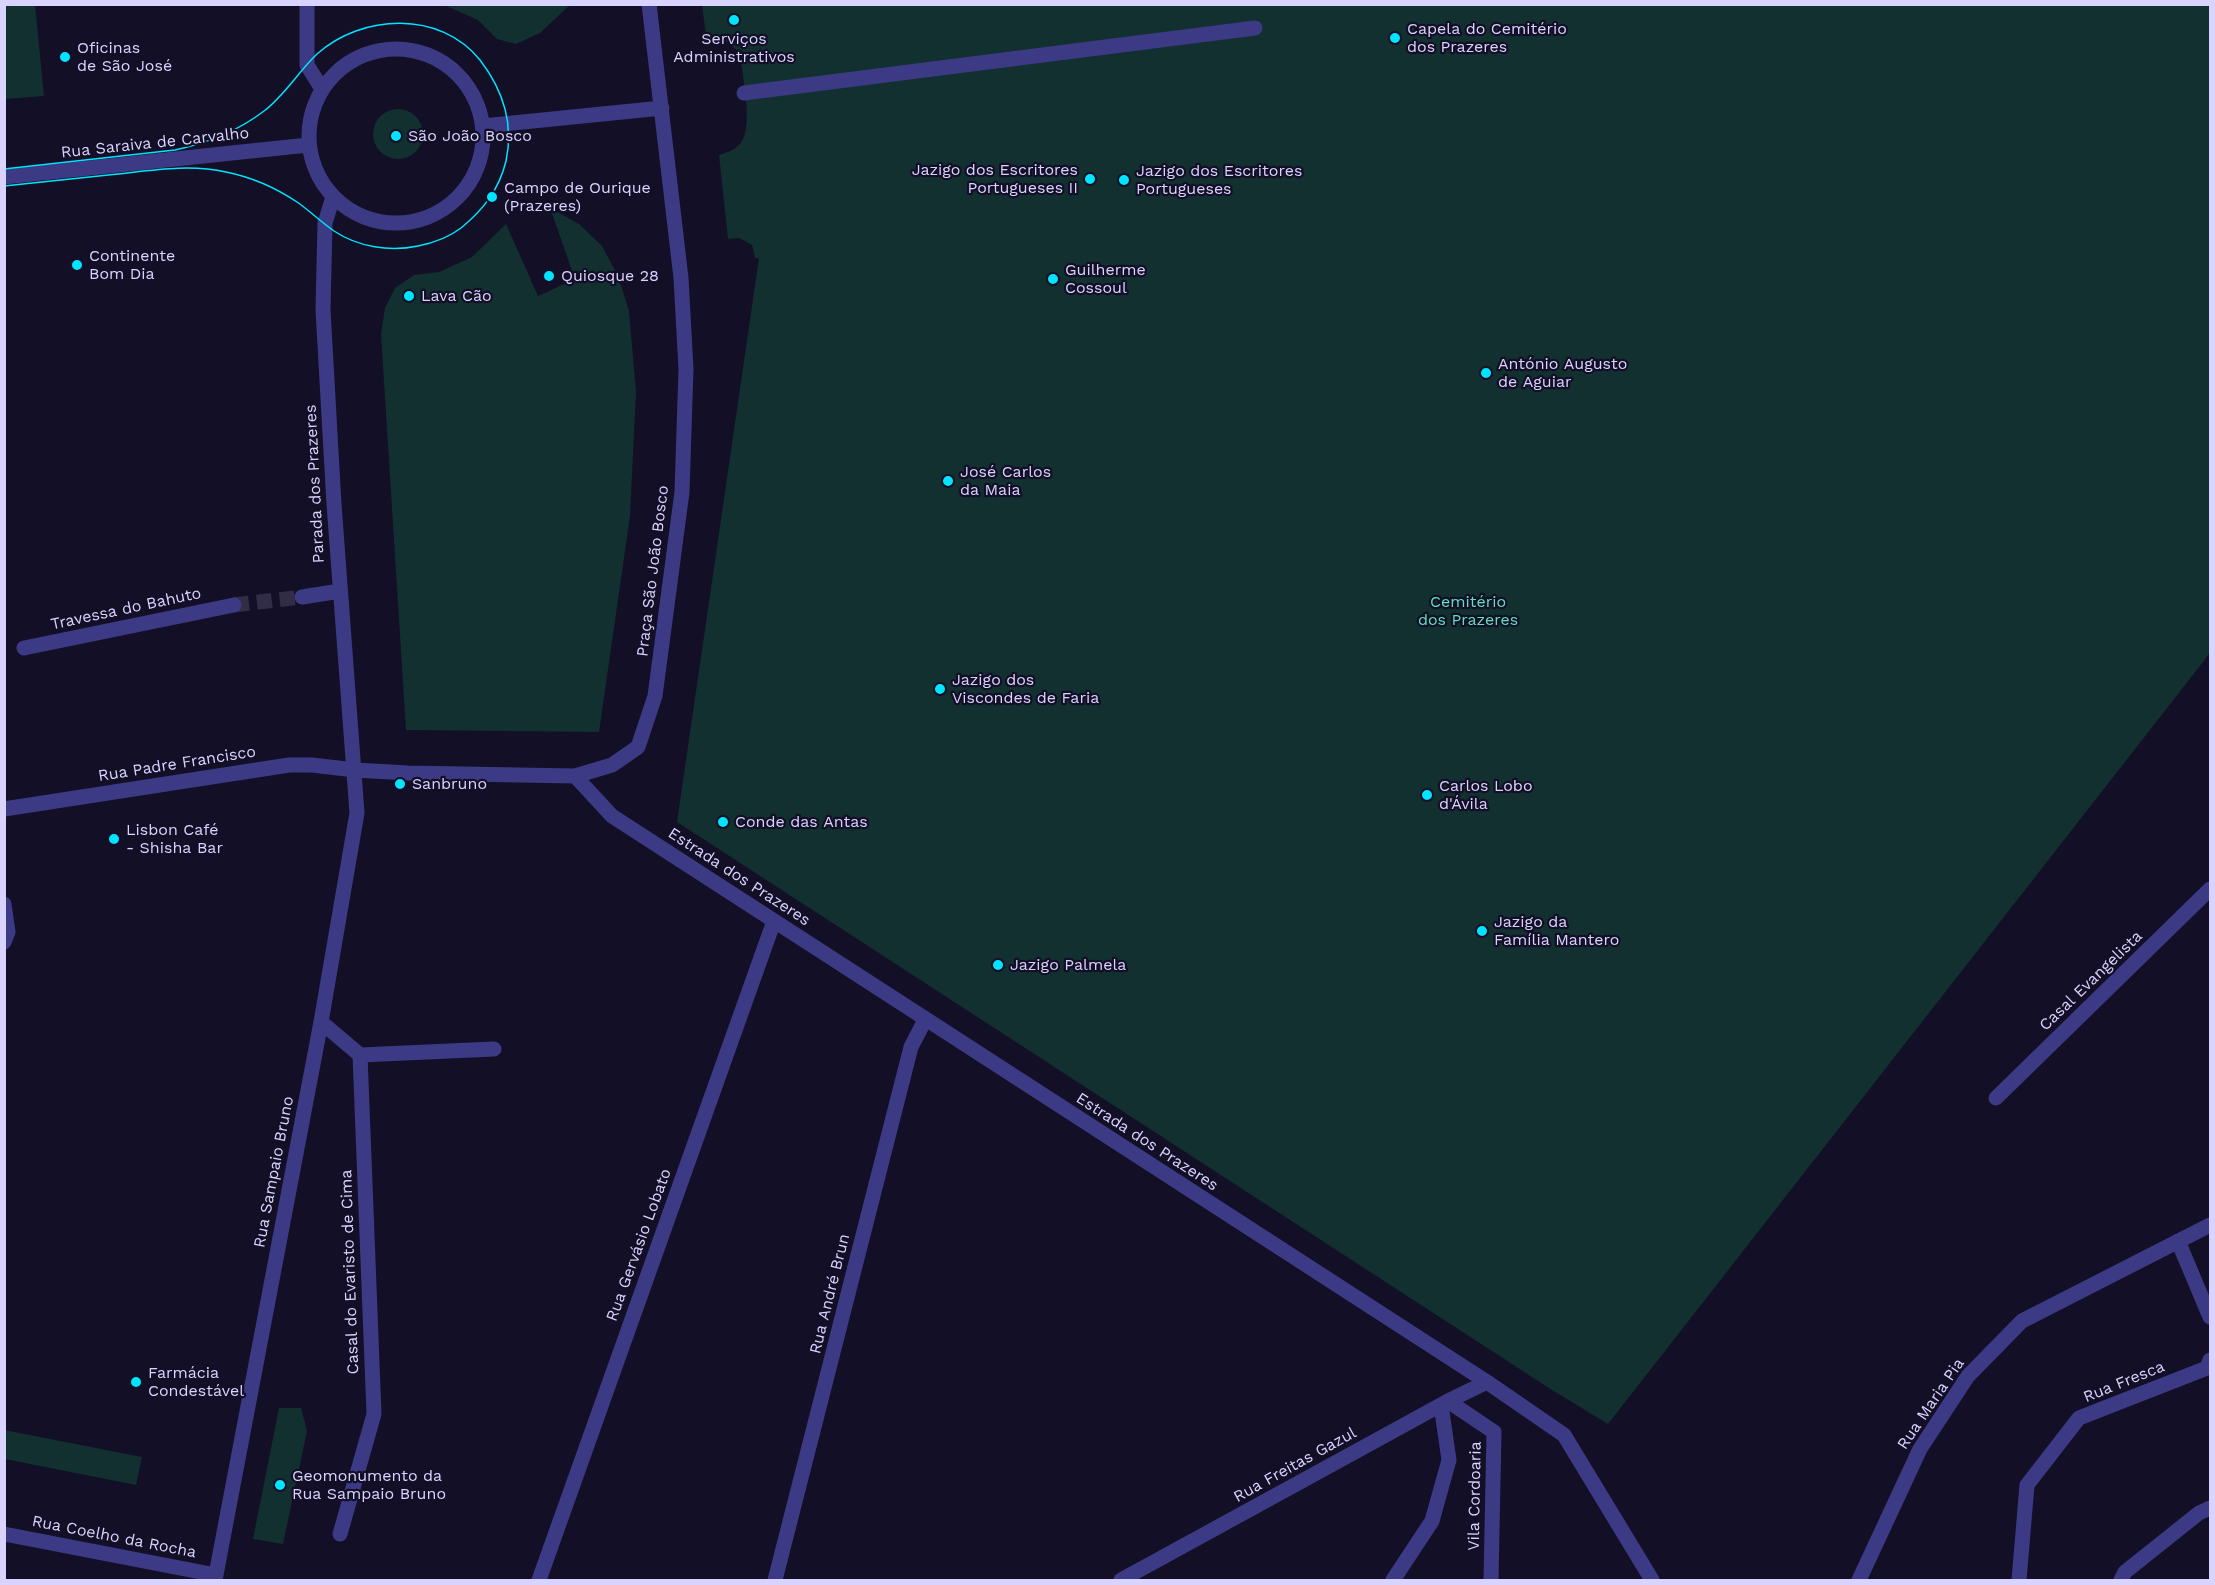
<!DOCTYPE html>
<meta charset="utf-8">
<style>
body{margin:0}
#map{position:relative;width:2215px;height:1585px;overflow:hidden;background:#130f26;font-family:"Work Sans",sans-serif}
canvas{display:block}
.frame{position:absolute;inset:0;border:6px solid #d9d4ff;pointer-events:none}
</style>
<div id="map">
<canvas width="2215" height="1585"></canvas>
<div class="frame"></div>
</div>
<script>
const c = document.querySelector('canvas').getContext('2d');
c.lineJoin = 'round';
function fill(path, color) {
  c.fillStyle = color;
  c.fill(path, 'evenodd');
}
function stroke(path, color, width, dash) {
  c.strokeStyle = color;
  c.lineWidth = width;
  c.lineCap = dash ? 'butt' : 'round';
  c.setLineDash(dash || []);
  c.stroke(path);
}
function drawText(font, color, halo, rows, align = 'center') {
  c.font = font + ' "Work Sans",sans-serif';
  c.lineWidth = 4.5;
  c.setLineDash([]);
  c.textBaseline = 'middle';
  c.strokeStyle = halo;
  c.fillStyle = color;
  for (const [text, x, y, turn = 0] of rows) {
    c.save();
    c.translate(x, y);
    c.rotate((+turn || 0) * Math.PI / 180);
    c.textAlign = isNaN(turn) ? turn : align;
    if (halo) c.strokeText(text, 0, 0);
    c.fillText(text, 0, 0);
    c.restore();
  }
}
fill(new Path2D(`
 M 5,4 L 35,5 L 44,96 L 5,99 Z
 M 444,5 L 570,5 L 540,33 L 516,44 L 497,39 L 478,20 Z
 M 702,5 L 2210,5 L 2210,653 L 1608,1424 L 1552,1390 L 677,822 L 759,258 L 755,258 L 752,245 L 739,238 L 728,239 L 719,155 C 728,152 736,150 742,141 C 753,123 742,75 740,53 L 720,36 L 706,35 Z
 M373 134a25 25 0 1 1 50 0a25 25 0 1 1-50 0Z
 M 550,208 L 579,224 L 602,246 L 618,276 L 629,311 L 636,391 L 630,516 L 599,732 L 406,730 L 381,334 L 385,308 L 395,288 L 414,275 L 439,272 L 472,257 L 506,224 L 538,296 L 575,279 Z
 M 279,1408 L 301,1408 L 307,1431 L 283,1544 L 253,1539 Z
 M 4,1430 L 142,1457 L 136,1485 L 5,1459 Z`), '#12302f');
stroke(new Path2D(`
 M 234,605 L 302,597`), '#312d47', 15, [15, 8]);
stroke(new Path2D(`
 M 360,1055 L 494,1049`), '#3d3a85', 15);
stroke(new Path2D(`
 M 744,93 L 1255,28`), '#3d3a85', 15);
stroke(new Path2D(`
 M 307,4 L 307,65 L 322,89
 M 483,126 L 662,108
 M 302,597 L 340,591
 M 24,648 L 234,605
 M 575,776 L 612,816 L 1487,1382 L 1564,1435 L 1652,1580
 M 4,809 L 289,765 L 312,765 L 355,770 L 408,773 L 575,776 L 612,765 L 638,747 L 655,696 L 682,492 L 686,369 L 681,278 L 649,4
 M 4,904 L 8,932 L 4,942
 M 321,1022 L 360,1055 L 374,1414 L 340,1534
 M 1996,1098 L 2210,889
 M 2178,1241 L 2210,1317
 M 1448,1401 L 1494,1432 L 1491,1580
 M 4,1534 L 216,1575
 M 215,1580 L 321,1022 L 357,813 L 334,504 L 323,310 L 325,223 L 333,197
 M 539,1580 L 774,921
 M 775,1580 L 911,1047 L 925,1020
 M 1121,1580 L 1448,1401 L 1487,1382
 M 1393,1580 L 1432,1521 L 1449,1460 L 1441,1405
 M 1859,1580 L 1920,1449 L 1968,1376 L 2022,1321 L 2210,1225
 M 2019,1580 L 2027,1485 L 2079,1418 L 2207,1368 L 2210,1360
 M 2121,1580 L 2125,1572 L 2199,1513 L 2210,1508`), '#3d3a85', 15);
stroke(new Path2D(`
 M309 136a87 87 0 1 1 174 0a87 87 0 1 1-174 0Z
 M 4,177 L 308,145`), '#3d3a85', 15);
stroke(new Path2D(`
 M 4,169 L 175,150 C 208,143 238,131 264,111 C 285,95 298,72 317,54 C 362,14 440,10 480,60 C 503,90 514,124 506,161 C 499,190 483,210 461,228 C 448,238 433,243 418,246 C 390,252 358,247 334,231 C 321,222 310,211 297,202 C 276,188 251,177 226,172 C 190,164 154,170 118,174 C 80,178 42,182 4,186`), '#00e5ff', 1.5);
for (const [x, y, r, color] of [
 [734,20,6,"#00e5ff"],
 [1395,38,6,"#00e5ff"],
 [65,57,6,"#00e5ff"],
 [396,136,6,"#00e5ff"],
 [1090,179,6,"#00e5ff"],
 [1124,180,6,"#00e5ff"],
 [492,197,6,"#00e5ff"],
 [77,265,6,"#00e5ff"],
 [549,276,6,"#00e5ff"],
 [1053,279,6,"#00e5ff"],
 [409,296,6,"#00e5ff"],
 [1486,373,6,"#00e5ff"],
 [948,481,6,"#00e5ff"],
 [940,689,6,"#00e5ff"],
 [400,784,6,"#00e5ff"],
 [1427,795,6,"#00e5ff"],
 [723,822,6,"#00e5ff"],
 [114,839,6,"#00e5ff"],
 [1482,931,6,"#00e5ff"],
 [998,965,6,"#00e5ff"],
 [136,1382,6,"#00e5ff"],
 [280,1485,6,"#00e5ff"]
]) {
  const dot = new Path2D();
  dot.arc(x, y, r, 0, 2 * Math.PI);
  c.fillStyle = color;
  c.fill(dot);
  stroke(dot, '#130f26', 2);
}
drawText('16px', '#d9d4ff', '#130f26', [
 ["Capela do Cemitério",1407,29],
 ["dos Prazeres",1407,47],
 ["Serviços",734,39,"center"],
 ["Administrativos",734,57,"center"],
 ["Oficinas",77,48],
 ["de São José",77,66],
 ["São João Bosco",408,136],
 ["Jazigo dos Escritores",1078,170,"right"],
 ["Portugueses II",1078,188,"right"],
 ["Jazigo dos Escritores",1136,171],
 ["Portugueses",1136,189],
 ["Campo de Ourique",504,188],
 ["(Prazeres)",504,206],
 ["Continente",89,256],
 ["Bom Dia",89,274],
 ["Guilherme",1065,270],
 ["Cossoul",1065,288],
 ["Quiosque 28",561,276],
 ["Lava Cão",421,296],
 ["António Augusto",1498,364],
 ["de Aguiar",1498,382],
 ["José Carlos",960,472],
 ["da Maia",960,490],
 ["Jazigo dos",952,680],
 ["Viscondes de Faria",952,698],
 ["Sanbruno",412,784],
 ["Carlos Lobo",1439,786],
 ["d'Ávila",1439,804],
 ["Conde das Antas",735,822],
 ["Lisbon Café",126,830],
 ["- Shisha Bar",126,848],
 ["Jazigo da",1494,922],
 ["Família Mantero",1494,940],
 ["Jazigo Palmela",1010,965],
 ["Farmácia",148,1373],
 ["Condestável",148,1391],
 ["Geomonumento da",292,1476],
 ["Rua Sampaio Bruno",292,1494]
], 'left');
drawText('16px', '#d9d4ff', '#130f26', [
 ["Rua Saraiva de Carvalho",155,143,-6],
 ["Parada dos Prazeres",315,484,-93],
 ["Praça São João Bosco",653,571,-83],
 ["Travessa do Bahuto",126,609,-12],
 ["Rua Padre Francisco",177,764,-9],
 ["Estrada dos Prazeres",739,877,33],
 ["Casal Evangelista",2091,981,-44],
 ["Estrada dos Prazeres",1147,1142,33],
 ["Rua Sampaio Bruno",274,1172,-79],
 ["Rua Gervásio Lobato",639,1245,-70],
 ["Casal do Evaristo de Cima",350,1272,-92],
 ["Rua André Brun",830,1294,-76],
 ["Rua Fresca",2124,1382,-22],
 ["Rua Maria Pia",1931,1404,-56],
 ["Rua Freitas Gazul",1295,1465,-29],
 ["Vila Cordoaria",1475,1496,-89],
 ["Rua Coelho da Rocha",114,1537,11]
]);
drawText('16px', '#5fe0c0', '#130f26', [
 ["Cemitério",1468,602],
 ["dos Prazeres",1468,620]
]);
</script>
